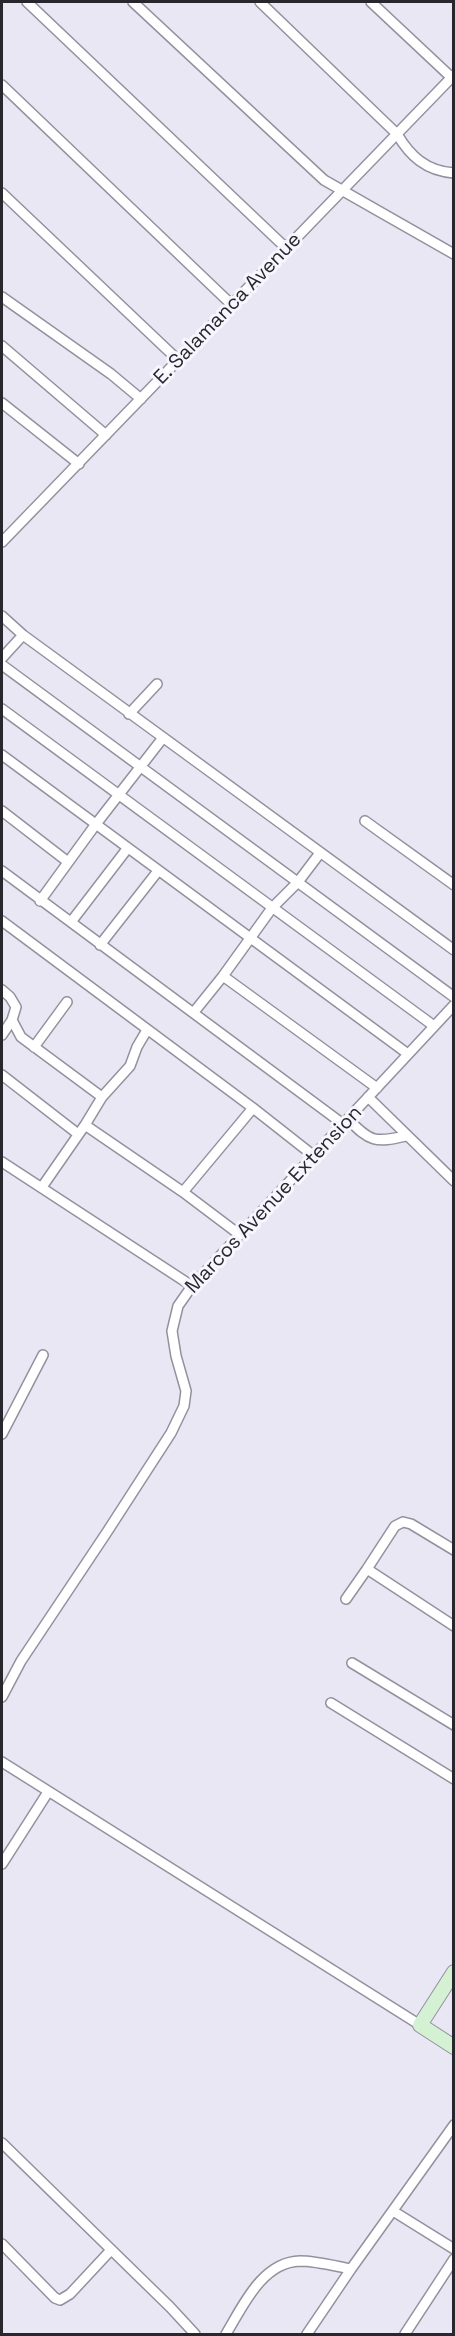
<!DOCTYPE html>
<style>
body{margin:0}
#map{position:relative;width:455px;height:2336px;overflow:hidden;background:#eae7f5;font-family:"Space Grotesk",sans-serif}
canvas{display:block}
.frame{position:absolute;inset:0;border:3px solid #28272d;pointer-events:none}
</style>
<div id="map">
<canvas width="455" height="2336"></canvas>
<div class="frame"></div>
</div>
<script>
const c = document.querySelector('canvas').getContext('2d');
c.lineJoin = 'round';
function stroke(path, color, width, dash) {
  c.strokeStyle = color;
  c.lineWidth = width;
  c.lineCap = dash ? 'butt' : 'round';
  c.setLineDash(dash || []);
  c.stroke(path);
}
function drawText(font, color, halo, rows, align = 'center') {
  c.font = font + ' "Space Grotesk",sans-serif';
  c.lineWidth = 6;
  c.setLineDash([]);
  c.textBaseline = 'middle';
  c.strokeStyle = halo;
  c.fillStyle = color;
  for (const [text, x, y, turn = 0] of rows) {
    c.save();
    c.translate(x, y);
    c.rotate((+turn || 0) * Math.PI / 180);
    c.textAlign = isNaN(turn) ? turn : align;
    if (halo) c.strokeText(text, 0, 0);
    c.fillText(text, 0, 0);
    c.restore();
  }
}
const street = new Path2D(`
 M 27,2 L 286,248
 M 133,2 L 324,180 L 454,254
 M 260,2 L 397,134 C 410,156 426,171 454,173
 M 371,2 L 451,77
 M 2,85 L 232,305
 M 2,193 L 178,360
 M 2,297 L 111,374 L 141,399
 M 2,346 L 106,435
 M 2,403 L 79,464
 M 2,542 L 454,75
 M 2,616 L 23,635 L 454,950
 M 2,658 L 23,635
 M 2,665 L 454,997
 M 2,709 L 434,1026
 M 129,714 L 157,684
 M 2,755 L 408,1054
 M 2,811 L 68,862
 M 365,821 L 454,885
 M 2,871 L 343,1124
 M 40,901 L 96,824 L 162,739
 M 2,921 L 253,1108 L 314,1156
 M 71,922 L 127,849
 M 100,945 L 158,871
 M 223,976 L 377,1088
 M 2,990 L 10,997 L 16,1007 L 12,1020 L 2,1035
 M 194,1012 L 223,976 L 272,908 L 298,882 L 320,853
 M 12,1020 L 21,1037 L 102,1097 L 85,1125
 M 34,1047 L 67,1002
 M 2,1075 L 78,1134
 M 102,1097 L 130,1066 L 137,1047 L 147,1030
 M 368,1097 L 454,1181
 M 348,1119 C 370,1142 375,1143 406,1136
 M 2,1162 L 192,1286
 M 42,1187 L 85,1125 L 183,1192 L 240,1235
 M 183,1192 L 253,1108
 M 2,1434 L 43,1355
 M 454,1550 L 411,1524 L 403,1522 L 395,1526 L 367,1569 L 454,1626
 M 346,1599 L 367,1569
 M 352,1663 L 454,1725
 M 2,1697 L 21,1661 L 107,1532 L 171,1433 L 184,1406 L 186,1391 L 176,1356 L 172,1331 L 178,1306 L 192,1286 L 454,1005
 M 331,1703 L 454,1779
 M 2,1762 L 420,2025
 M 2,1864 L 48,1792
 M 2,2143 L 170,2307 L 195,2334
 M 393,2211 L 454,2249
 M 2,2244 L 55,2298 L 60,2300 L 70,2294 L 111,2250
 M 226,2334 C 243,2306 262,2262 300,2261 C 316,2261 335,2266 351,2269 L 454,2125
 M 307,2334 L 351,2269
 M 405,2334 L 454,2259`);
const secondary = new Path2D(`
 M 454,1972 L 420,2025 L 454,2047`);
stroke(street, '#93919e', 12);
stroke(secondary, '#93919e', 16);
stroke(street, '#fff', 9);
stroke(secondary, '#d4f2d3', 14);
drawText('20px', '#28272d', '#f7f5fe', [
 ["E. Salamanca Avenue",228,309,-46],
 ["Marcos Avenue Extension",274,1200,-47]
]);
</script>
